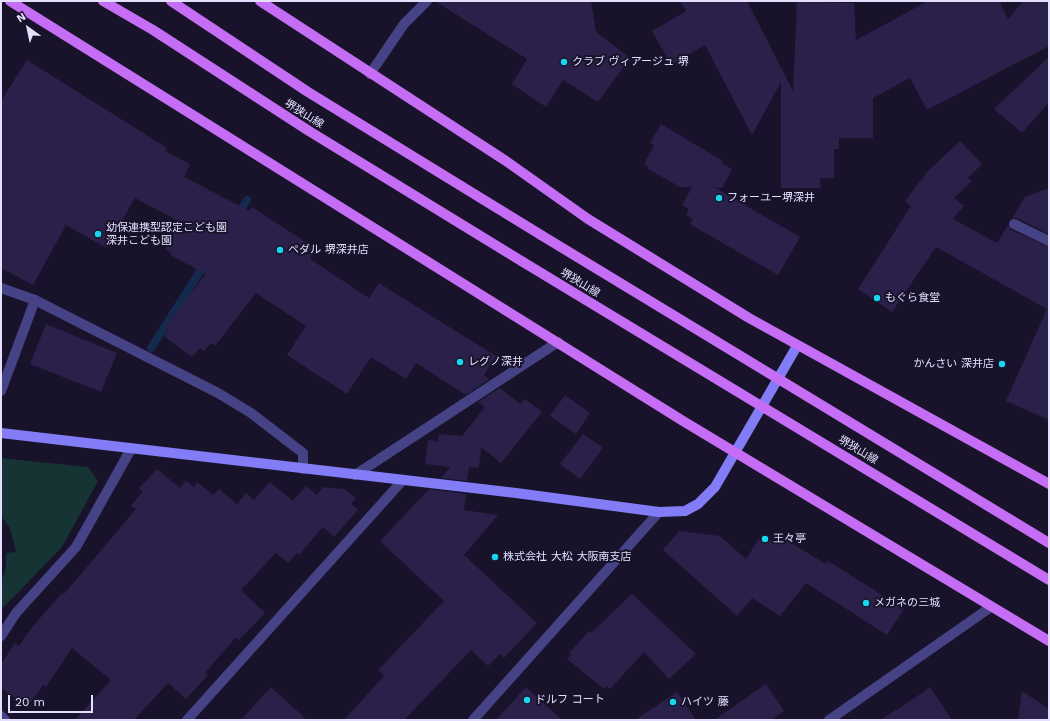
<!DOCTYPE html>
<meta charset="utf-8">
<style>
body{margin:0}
#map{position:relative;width:1050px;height:721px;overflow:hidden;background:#18132a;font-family:"Work Sans",sans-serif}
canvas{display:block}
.frame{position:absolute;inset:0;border:2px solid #e3dffd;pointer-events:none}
.north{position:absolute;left:8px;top:8px;width:40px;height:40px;-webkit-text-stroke:3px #18132a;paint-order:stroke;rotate:327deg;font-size:11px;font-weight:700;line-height:16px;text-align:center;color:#e3dffd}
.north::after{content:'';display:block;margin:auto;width:14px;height:18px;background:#e3dffd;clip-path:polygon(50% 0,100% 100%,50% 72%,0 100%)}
.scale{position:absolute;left:8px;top:695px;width:85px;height:18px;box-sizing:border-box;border:2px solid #e3dffd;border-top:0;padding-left:5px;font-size:12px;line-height:14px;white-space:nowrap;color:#e3dffd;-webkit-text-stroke:3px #18132a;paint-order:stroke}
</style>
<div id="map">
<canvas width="1050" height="721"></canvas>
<div class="frame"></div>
<div class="north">N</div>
<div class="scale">20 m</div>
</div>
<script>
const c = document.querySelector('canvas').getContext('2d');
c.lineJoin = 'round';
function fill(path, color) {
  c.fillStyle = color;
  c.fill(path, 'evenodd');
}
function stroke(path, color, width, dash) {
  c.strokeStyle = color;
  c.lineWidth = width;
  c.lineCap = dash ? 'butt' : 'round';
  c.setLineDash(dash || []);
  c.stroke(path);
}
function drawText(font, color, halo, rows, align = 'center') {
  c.font = font + ' "Work Sans","Noto Sans JP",sans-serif';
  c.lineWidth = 4;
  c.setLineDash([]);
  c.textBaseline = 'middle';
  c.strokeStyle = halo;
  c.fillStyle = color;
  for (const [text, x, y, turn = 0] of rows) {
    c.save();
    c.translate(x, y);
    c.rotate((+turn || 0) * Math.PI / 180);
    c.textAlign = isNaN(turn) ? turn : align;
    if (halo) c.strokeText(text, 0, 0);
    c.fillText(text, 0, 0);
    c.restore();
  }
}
fill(new Path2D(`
 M 1,458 L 88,467 L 98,481 L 62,547 L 1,610 L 1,581 L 6,568 L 6,553 L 16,552 L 10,528 L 1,516 Z`), '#163433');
stroke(new Path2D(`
 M 237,216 L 247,200
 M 151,348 L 206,262`), '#13294e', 8);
fill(new Path2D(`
 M 435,1 L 591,1 L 596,32 L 630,58 L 598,102 L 563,80 L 546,107 L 512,84 L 527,59 Z
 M 680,1 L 747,1 L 793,91 L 797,2 L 854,3 L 856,40 L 928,1 L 999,1 L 1008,19 L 1023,1 L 1049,1 L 1049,46 L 927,110 L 910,78 L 873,98 L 873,138 L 839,138 L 839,149 L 834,149 L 834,178 L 820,178 L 821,188 L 781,188 L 781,82 L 752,135 L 705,45 L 671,65 L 652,31 L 686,11 Z
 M 1049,57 L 1049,102 L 1022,133 L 994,109 Z
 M 27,60 L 167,148 L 165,151 L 190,164 L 184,177 L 250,211 L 252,207 L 316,249 L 310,259 L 369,298 L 379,283 L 496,356 L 484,375 L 489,379 L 466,395 L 416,363 L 406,379 L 371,357 L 347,394 L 287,355 L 306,326 L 256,293 L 215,346 L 211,343 L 204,351 L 200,348 L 192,357 L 164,336 L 168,330 L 165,327 L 206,274 L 170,255 L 171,253 L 165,249 L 180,222 L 135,198 L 106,248 L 66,225 L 33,285 L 1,268 L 1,101 Z
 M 661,124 L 723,161 L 722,163 L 732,169 L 722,188 L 714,187 L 800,237 L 778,275 L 690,224 L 693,219 L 686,215 L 689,209 L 682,205 L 692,187 L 680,187 L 648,169 L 649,167 L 644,164 L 654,145 L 650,143 Z
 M 960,141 L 982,164 L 968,178 L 972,181 L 954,198 L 964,206 L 953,219 L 997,243 L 1008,225 L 1011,230 L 1049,247 L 1049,420 L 1006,401 L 1047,309 L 936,247 L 892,312 L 858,289 L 911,206 L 905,201 L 928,171 Z
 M 1049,188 L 1049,234 L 1017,218 L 1012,218 L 1025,197 Z
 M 46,324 L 117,353 L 101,392 L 30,364 Z
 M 500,388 L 520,404 L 525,399 L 542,412 L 501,463 L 481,447 L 479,468 L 469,467 L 467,481 L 441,478 L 450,467 L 425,464 L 428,440 L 438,442 L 439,434 L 462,436 L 485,407 L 478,402 Z
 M 565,395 L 590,413 L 576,434 L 550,416 Z
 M 583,434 L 603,448 L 580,479 L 560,464 Z
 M 157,469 L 180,488 L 186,481 L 194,487 L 197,482 L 213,495 L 219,489 L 237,504 L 246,493 L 254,500 L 270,482 L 293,501 L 306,486 L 317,495 L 323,487 L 345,489 L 356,498 L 351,504 L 358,510 L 334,537 L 323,527 L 299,555 L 297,553 L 288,563 L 276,553 L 241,590 L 265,613 L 239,640 L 236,637 L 205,673 L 208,675 L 186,699 L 168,683 L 134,720 L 75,720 L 111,680 L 72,648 L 46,687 L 43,685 L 28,706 L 1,688 L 1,664 L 15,643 L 19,646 L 33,626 L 62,593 L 64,594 L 136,509 L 131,506 L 143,491 L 139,488 Z
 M 429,489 L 466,494 L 464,510 L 498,515 L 464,555 L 537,623 L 504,658 L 500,654 L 488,666 L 471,650 L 404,720 L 344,720 L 384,676 L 378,670 L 444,601 L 380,541 Z
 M 679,531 L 720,536 L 746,559 L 758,540 L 786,540 L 826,564 L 828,561 L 904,609 L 887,635 L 806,583 L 780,616 L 752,598 L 737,616 L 663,550 Z
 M 632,594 L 696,654 L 669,679 L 644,652 L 610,689 L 607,686 L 604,689 L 567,659 L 571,655 L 569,653 L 589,631 L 591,633 Z
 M 766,684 L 784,711 L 771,720 L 714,720 Z
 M 271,687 L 307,720 L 241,720 Z
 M 526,687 L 562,720 L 496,720 Z
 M 930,687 L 952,720 L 880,720 L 912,700 Z
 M 1022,691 L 1049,709 L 1049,720 L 1018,720 Z
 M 677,692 L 696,720 L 635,720 Z`), '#2a204a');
stroke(new Path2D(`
 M 1,288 L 35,300 L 218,393 L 251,413 L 303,453 L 303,469
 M 355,475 L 558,342`), '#464286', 10);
stroke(new Path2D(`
 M 370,74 L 404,24 L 427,1
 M 1014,224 L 1049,241
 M 1,391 L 35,300
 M 1,636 L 16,613 L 76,547 L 131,449
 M 1,716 L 5,720
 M 187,720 L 403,480
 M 473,720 L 659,512
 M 829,720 L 991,607`), '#464286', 10);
stroke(new Path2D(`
 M 1,433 L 516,493 L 659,512 L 685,511 L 698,504 L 715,487 L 797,346`), '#827df6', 10);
stroke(new Path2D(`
 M 10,1 L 683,421 L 1049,641
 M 103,1 L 153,30 L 309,131 L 523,262
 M 171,1 L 308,92 L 541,235
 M 260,1 L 506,161 L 588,219 L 749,318 L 1049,484`), '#c56ef5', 10);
stroke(new Path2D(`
 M 541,235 L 1049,543
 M 523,262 L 1049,580`), '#c56ef5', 10);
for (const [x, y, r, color] of [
 [564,62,4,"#19d5ef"],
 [719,198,4,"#19d5ef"],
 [98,234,4,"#19d5ef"],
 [280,250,4,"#19d5ef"],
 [877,298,4,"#19d5ef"],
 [460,362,4,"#19d5ef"],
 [1002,364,4,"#19d5ef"],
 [765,539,4,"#19d5ef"],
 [495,557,4,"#19d5ef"],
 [866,603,4,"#19d5ef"],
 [527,700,4,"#19d5ef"],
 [673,702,4,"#19d5ef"]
]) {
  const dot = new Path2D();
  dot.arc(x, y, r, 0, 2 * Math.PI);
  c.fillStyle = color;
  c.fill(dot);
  stroke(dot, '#18132a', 1.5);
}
drawText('11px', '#e3dffd', '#18132a', [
 ["クラブ ヴィアージュ 堺",572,62],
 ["フォーユー堺深井",727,198],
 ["幼保連携型認定こども園",106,228],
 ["深井こども園",106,241],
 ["ペダル 堺深井店",288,250],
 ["もぐら食堂",885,298],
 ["レグノ深井",468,362],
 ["かんさい 深井店",994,364,"right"],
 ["王々亭",773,539],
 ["株式会社 大松 大阪南支店",503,557],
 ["メガネの三城",874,603],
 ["ドルフ コート",535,700],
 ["ハイツ 藤",681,702]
], 'left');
drawText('11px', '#e3dffd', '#18132a', [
 ["堺狭山線",304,114,32],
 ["堺狭山線",580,283,31],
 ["堺狭山線",858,450,31]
]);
</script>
